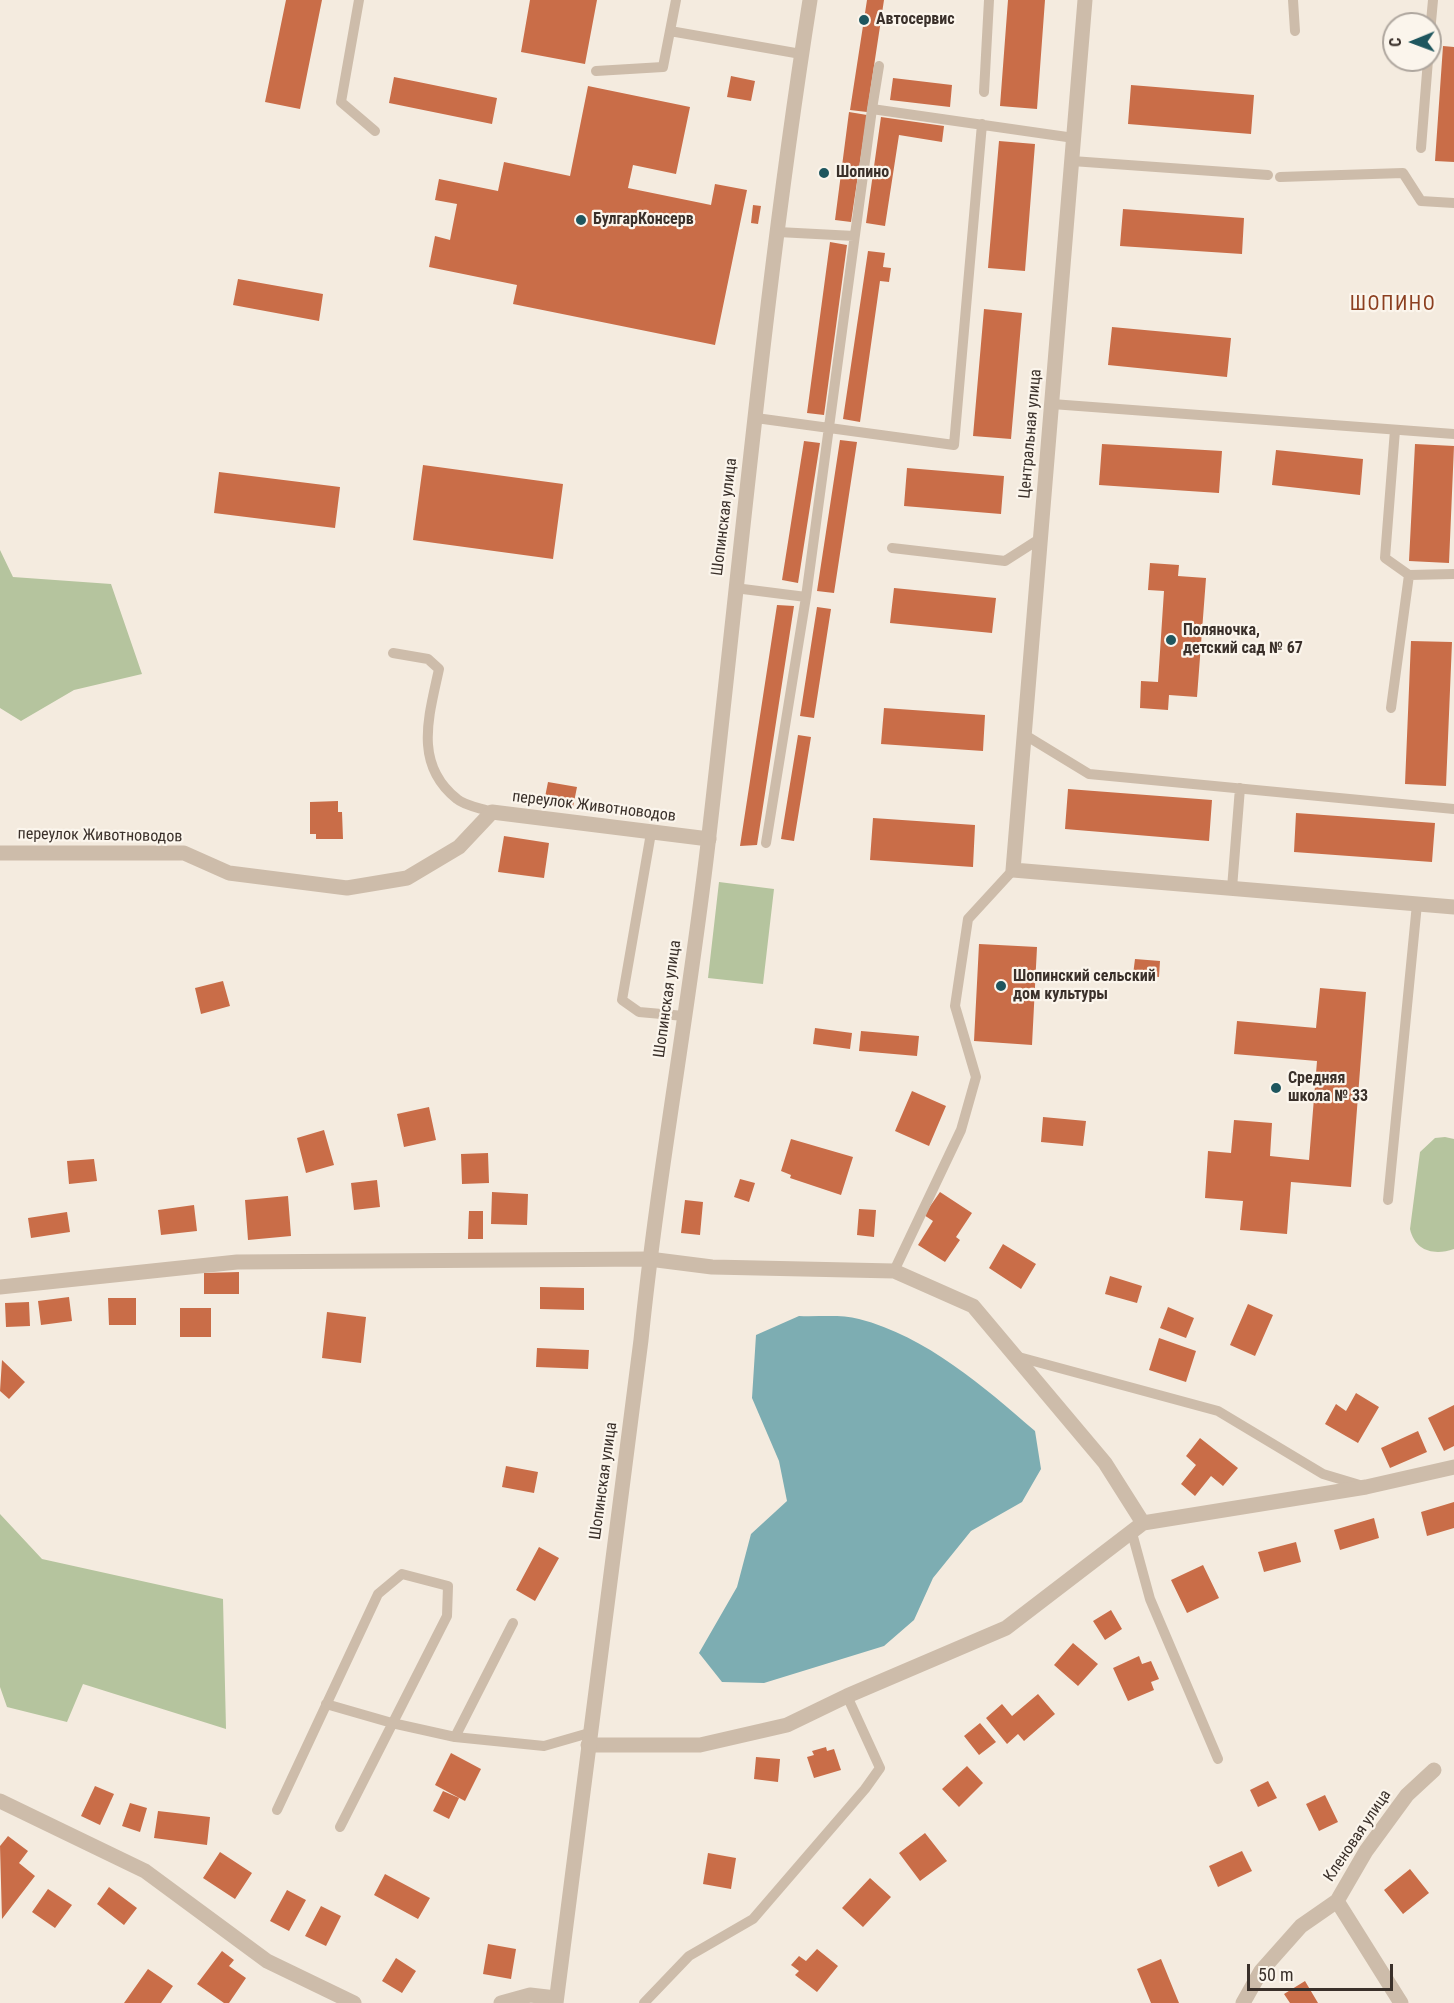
<!DOCTYPE html>
<meta charset="utf-8">
<style>
body{margin:0}
#map{position:relative;width:1454px;height:2003px;overflow:hidden;background:#f4ebdf;font-family:"Roboto Condensed",sans-serif}
canvas{display:block}
.north{position:absolute;left:1382px;top:12px;width:60px;height:60px;box-sizing:border-box;background:#fbf5ec;border:2px solid #aea69e;border-radius:50%;rotate:269deg;font-size:16px;font-weight:700;line-height:24px;text-align:center;color:#3a302a}
.north::after{content:'';display:block;margin:auto;width:21px;height:27px;background:#1e565e;clip-path:polygon(50% 0,100% 100%,50% 72%,0 100%)}
.scale{position:absolute;left:1247px;top:1964px;width:146px;height:27px;box-sizing:border-box;border:3px solid #3a302a;border-top:0;padding-left:8px;font-size:18px;line-height:21px;white-space:nowrap;color:#3a302a;-webkit-text-stroke:4px #fbf5ec;paint-order:stroke}
</style>
<div id="map">
<canvas width="1454" height="2003"></canvas>
<div class="north">С</div>
<div class="scale">50 m</div>
</div>
<script>
const c = document.querySelector('canvas').getContext('2d');
c.lineJoin = 'round';
function fill(path, color) {
  c.fillStyle = color;
  c.fill(path, 'evenodd');
}
function stroke(path, color, width, dash) {
  c.strokeStyle = color;
  c.lineWidth = width;
  c.lineCap = dash ? 'butt' : 'round';
  c.setLineDash(dash || []);
  c.stroke(path);
}
function drawText(font, color, halo, rows, align = 'center') {
  c.font = font + ' "Roboto Condensed",sans-serif';
  c.lineWidth = 4.5;
  c.setLineDash([]);
  c.textBaseline = 'middle';
  c.strokeStyle = halo;
  c.fillStyle = color;
  for (const [text, x, y, turn = 0] of rows) {
    c.save();
    c.translate(x, y);
    c.rotate((+turn || 0) * Math.PI / 180);
    c.textAlign = isNaN(turn) ? turn : align;
    if (halo) c.strokeText(text, 0, 0);
    c.fillText(text, 0, 0);
    c.restore();
  }
}
fill(new Path2D(`
 M 0,550 L 13,577 L 111,584 L 142,674 L 74,690 L 21,721 L 0,708 Z
 M 719,882 L 774,889 L 763,984 L 708,978 Z
 M 1445,1137 L 1454,1139 L 1454,1249 C 1434,1256 1415,1251 1410,1229 L 1420,1152 L 1435,1138 Z
 M 0,1514 L 42,1559 L 223,1599 L 226,1729 L 83,1684 L 67,1722 L 7,1707 L 0,1687 Z`), '#b5c49e');
fill(new Path2D(`
 M 799,1316 C 818,1317 841,1314 859,1319 C 926,1336 984,1387 1035,1431 L 1041,1469 L 1022,1502 L 971,1531 L 933,1578 L 914,1620 L 884,1646 L 764,1683 L 722,1682 L 699,1653 L 737,1587 L 751,1534 L 787,1501 L 779,1461 L 752,1398 L 756,1335 Z`), '#7dadb2');
fill(new Path2D(`
 M 286,0 L 322,0 L 300,109 L 265,102 Z
 M 530,0 L 597,0 L 585,64 L 521,52 Z
 M 867,0 L 884,0 L 867,112 L 850,110 Z
 M 1008,0 L 1045,0 L 1037,109 L 1000,106 Z
 M 1443,46 L 1454,47 L 1454,162 L 1435,161 Z
 M 731,76 L 755,81 L 751,101 L 727,97 Z
 M 394,77 L 497,98 L 492,124 L 389,103 Z
 M 893,78 L 952,85 L 950,107 L 890,100 Z
 M 1131,85 L 1254,95 L 1251,134 L 1128,124 Z
 M 588,86 L 690,107 L 676,174 L 633,165 L 628,188 L 711,205 L 715,184 L 747,190 L 715,345 L 513,304 L 517,285 L 429,267 L 435,236 L 450,240 L 457,204 L 435,200 L 439,179 L 498,191 L 504,162 L 570,176 Z
 M 849,112 L 867,115 L 851,222 L 835,220 Z
 M 881,117 L 944,126 L 942,142 L 899,135 L 885,226 L 866,223 Z
 M 999,141 L 1035,144 L 1025,271 L 988,268 Z
 M 753,205 L 761,206 L 758,224 L 751,223 Z
 M 1123,209 L 1244,218 L 1242,254 L 1120,246 Z
 M 830,242 L 847,245 L 824,415 L 807,413 Z
 M 868,251 L 885,253 L 883,267 L 891,268 L 889,282 L 880,281 L 860,422 L 843,419 Z
 M 238,279 L 323,294 L 319,321 L 233,305 Z
 M 984,309 L 1022,313 L 1011,439 L 973,436 Z
 M 1112,327 L 1231,338 L 1227,377 L 1108,365 Z
 M 840,440 L 857,442 L 834,593 L 817,591 Z
 M 804,441 L 820,443 L 798,583 L 782,580 Z
 M 1102,444 L 1222,451 L 1219,493 L 1099,485 Z
 M 1415,444 L 1454,446 L 1449,563 L 1409,561 Z
 M 1276,450 L 1363,459 L 1360,495 L 1272,485 Z
 M 423,465 L 563,484 L 553,559 L 413,540 Z
 M 907,468 L 1004,476 L 1001,514 L 904,506 Z
 M 219,472 L 340,487 L 335,528 L 214,513 Z
 M 1150,563 L 1179,565 L 1178,576 L 1206,578 L 1197,697 L 1169,695 L 1168,710 L 1140,708 L 1141,681 L 1158,682 L 1164,591 L 1148,590 Z
 M 894,588 L 996,598 L 992,633 L 890,623 Z
 M 777,605 L 794,606 L 757,845 L 740,846 Z
 M 817,607 L 831,609 L 814,718 L 800,716 Z
 M 1411,641 L 1452,642 L 1446,786 L 1405,784 Z
 M 884,708 L 985,715 L 983,751 L 881,744 Z
 M 798,735 L 811,737 L 794,841 L 781,839 Z
 M 548,782 L 577,787 L 573,807 L 544,802 Z
 M 1068,789 L 1212,800 L 1209,841 L 1065,829 Z
 M 338,801 L 338,812 L 342,812 L 343,839 L 316,839 L 316,834 L 310,834 L 310,802 Z
 M 1296,813 L 1435,823 L 1432,862 L 1294,852 Z
 M 873,818 L 975,825 L 973,867 L 870,860 Z
 M 504,836 L 549,843 L 544,878 L 498,872 Z
 M 979,944 L 1037,947 L 1032,1045 L 974,1041 Z
 M 1135,959 L 1160,961 L 1159,977 L 1133,975 Z
 M 223,981 L 230,1006 L 201,1014 L 195,988 Z
 M 1320,988 L 1366,992 L 1351,1187 L 1291,1182 L 1287,1234 L 1240,1230 L 1243,1201 L 1205,1198 L 1208,1151 L 1231,1153 L 1234,1120 L 1272,1123 L 1270,1156 L 1309,1160 L 1317,1061 L 1234,1054 L 1237,1021 L 1316,1028 Z
 M 815,1028 L 852,1033 L 850,1049 L 813,1044 Z
 M 861,1031 L 919,1036 L 917,1056 L 859,1051 Z
 M 912,1091 L 946,1106 L 929,1146 L 895,1131 Z
 M 429,1107 L 436,1140 L 404,1147 L 397,1114 Z
 M 1043,1117 L 1086,1121 L 1083,1146 L 1041,1142 Z
 M 324,1130 L 334,1165 L 306,1173 L 297,1138 Z
 M 791,1139 L 853,1157 L 841,1195 L 790,1178 L 791,1175 L 781,1171 Z
 M 488,1153 L 489,1183 L 462,1184 L 461,1154 Z
 M 94,1159 L 97,1181 L 69,1184 L 67,1161 Z
 M 740,1179 L 755,1183 L 749,1202 L 734,1197 Z
 M 377,1180 L 380,1207 L 354,1210 L 351,1183 Z
 M 492,1192 L 528,1194 L 527,1225 L 491,1224 Z
 M 940,1192 L 972,1213 L 956,1237 L 960,1240 L 945,1262 L 918,1245 L 933,1221 L 924,1215 Z
 M 288,1196 L 291,1236 L 248,1240 L 245,1200 Z
 M 685,1200 L 703,1202 L 700,1235 L 681,1233 Z
 M 194,1205 L 197,1231 L 161,1235 L 158,1210 Z
 M 859,1209 L 876,1210 L 874,1237 L 857,1235 Z
 M 469,1211 L 483,1211 L 483,1239 L 468,1239 Z
 M 67,1212 L 70,1232 L 31,1238 L 28,1218 Z
 M 1003,1244 L 1036,1264 L 1021,1289 L 989,1268 Z
 M 239,1272 L 239,1294 L 204,1294 L 204,1273 Z
 M 1110,1276 L 1142,1286 L 1137,1303 L 1105,1294 Z
 M 540,1287 L 584,1288 L 584,1310 L 540,1309 Z
 M 69,1297 L 72,1321 L 41,1325 L 38,1301 Z
 M 108,1298 L 136,1298 L 136,1325 L 109,1325 Z
 M 29,1302 L 30,1326 L 6,1327 L 5,1303 Z
 M 1248,1304 L 1273,1315 L 1255,1356 L 1230,1345 Z
 M 1168,1307 L 1194,1318 L 1186,1338 L 1160,1328 Z
 M 180,1308 L 211,1308 L 211,1337 L 180,1337 Z
 M 327,1312 L 366,1317 L 361,1363 L 322,1358 Z
 M 1159,1338 L 1196,1351 L 1186,1382 L 1149,1370 Z
 M 537,1348 L 589,1350 L 588,1369 L 536,1367 Z
 M 2,1360 L 25,1382 L 9,1399 L 0,1391 Z
 M 1356,1393 L 1379,1407 L 1358,1443 L 1325,1424 L 1336,1404 L 1346,1411 Z
 M 1454,1405 L 1454,1446 L 1444,1451 L 1428,1418 Z
 M 1418,1431 L 1427,1452 L 1390,1468 L 1381,1448 Z
 M 1200,1438 L 1238,1468 L 1223,1486 L 1211,1476 L 1195,1496 L 1181,1484 L 1196,1465 L 1186,1456 Z
 M 506,1466 L 538,1472 L 534,1493 L 502,1487 Z
 M 1454,1502 L 1454,1528 L 1427,1536 L 1421,1512 Z
 M 1374,1518 L 1379,1538 L 1340,1550 L 1334,1530 Z
 M 1296,1542 L 1301,1562 L 1264,1572 L 1258,1552 Z
 M 539,1547 L 559,1558 L 535,1601 L 516,1590 Z
 M 1203,1565 L 1219,1598 L 1187,1613 L 1171,1580 Z
 M 1111,1610 L 1122,1629 L 1105,1640 L 1093,1621 Z
 M 1073,1643 L 1098,1664 L 1078,1686 L 1054,1665 Z
 M 1139,1656 L 1142,1664 L 1151,1661 L 1159,1679 L 1151,1682 L 1154,1690 L 1128,1701 L 1113,1668 Z
 M 1038,1694 L 1055,1714 L 1024,1741 L 1018,1734 L 1007,1744 L 986,1718 L 1002,1704 L 1012,1716 Z
 M 980,1723 L 996,1742 L 979,1755 L 964,1736 Z
 M 826,1747 L 827,1751 L 834,1749 L 841,1770 L 814,1778 L 807,1757 L 814,1755 L 812,1751 Z
 M 451,1753 L 481,1769 L 465,1801 L 435,1785 Z
 M 756,1757 L 780,1759 L 778,1782 L 754,1779 Z
 M 967,1766 L 983,1783 L 959,1807 L 942,1789 Z
 M 1268,1781 L 1277,1798 L 1258,1807 L 1250,1790 Z
 M 95,1786 L 114,1794 L 100,1825 L 81,1816 Z
 M 443,1791 L 459,1798 L 449,1819 L 433,1811 Z
 M 1325,1795 L 1338,1822 L 1319,1831 L 1306,1804 Z
 M 130,1803 L 147,1808 L 140,1832 L 122,1826 Z
 M 158,1811 L 210,1817 L 207,1845 L 154,1838 Z
 M 925,1833 L 947,1861 L 920,1881 L 899,1853 Z
 M 8,1836 L 28,1851 L 19,1863 L 35,1876 L 2,1919 L 0,1846 Z
 M 1242,1851 L 1252,1871 L 1218,1887 L 1209,1866 Z
 M 220,1852 L 252,1873 L 235,1899 L 203,1878 Z
 M 708,1853 L 736,1858 L 731,1889 L 703,1884 Z
 M 1410,1869 L 1429,1893 L 1403,1914 L 1384,1890 Z
 M 385,1874 L 430,1898 L 418,1919 L 374,1895 Z
 M 870,1878 L 891,1897 L 863,1927 L 842,1908 Z
 M 109,1887 L 137,1908 L 124,1925 L 97,1904 Z
 M 48,1889 L 72,1905 L 55,1928 L 32,1912 Z
 M 287,1890 L 306,1900 L 289,1931 L 270,1921 Z
 M 321,1906 L 341,1916 L 326,1946 L 305,1936 Z
 M 488,1944 L 516,1949 L 511,1979 L 483,1974 Z
 M 817,1949 L 838,1966 L 817,1992 L 795,1975 L 799,1971 L 791,1965 L 799,1956 L 806,1961 Z
 M 222,1951 L 234,1960 L 229,1966 L 246,1978 L 229,2003 L 224,2003 L 197,1984 Z
 M 396,1958 L 416,1971 L 402,1993 L 382,1981 Z
 M 1161,1959 L 1179,2003 L 1151,2003 L 1137,1969 Z
 M 148,1969 L 173,1986 L 161,2003 L 124,2003 Z
 M 1305,1981 L 1318,2003 L 1290,2003 L 1284,1994 Z`), '#c96d48');
stroke(new Path2D(`
 M 359,0 L 341,102 L 375,131
 M 1293,0 L 1295,31
 M 670,31 L 801,54
 M 1430,33 L 1433,0
 M 879,66 L 872,109 L 1074,138
 M 596,71 L 663,67 L 676,0
 M 984,92 L 989,0
 M 1421,148 L 1428,60
 M 1072,161 L 1268,175
 M 1280,177 L 1403,173 L 1421,201 L 1454,203
 M 778,232 L 854,236
 M 1052,404 L 1454,434
 M 756,418 L 954,445 L 982,124
 M 1395,430 L 1385,558 L 1409,575
 M 892,548 L 1005,561 L 1041,538
 M 735,588 L 806,597
 M 393,653 L 428,659 L 439,669 C 429,716 413,764 457,799 C 465,806 481,808 492,812
 M 1391,708 L 1409,575 L 1454,574
 M 1025,735 L 1089,774 L 1454,809
 M 651,833 L 622,1000 L 639,1012 L 684,1016
 M 766,843 L 806,597 L 872,109
 M 1232,888 L 1240,788
 M 1388,1200 L 1417,904
 M 894,1271 L 961,1130 L 976,1077 L 955,1006 L 968,919 L 1013,870
 M 1015,1356 L 1218,1411 L 1323,1474 L 1363,1486
 M 1132,1533 L 1150,1599 L 1218,1759
 M 326,1704 L 392,1723 L 455,1737 L 544,1746 L 589,1733
 M 455,1737 L 513,1623
 M 277,1810 L 378,1594 L 402,1574 L 448,1586 L 447,1616 L 340,1827
 M 644,2003 L 689,1956 L 753,1919 L 865,1789 L 880,1768 L 847,1696`), '#cdbcaa', 10);
stroke(new Path2D(`
 M 1085,0 L 1013,870 L 1454,907
 M 0,853 L 184,853 L 229,873 L 347,888 L 407,878 L 459,847 L 492,812 L 709,839
 M 0,1287 L 237,1262 L 649,1259 L 712,1267 L 894,1271 L 973,1306 L 1105,1463 L 1143,1523
 M 588,1745 L 700,1745 L 787,1725 L 847,1696 L 1006,1628 L 1143,1523 L 1366,1487 L 1454,1467
 M 0,1801 L 145,1871 L 267,1961 L 354,2003
 M 1337,1901 L 1401,2003
 M 501,2003 L 530,1995 L 556,1998
 M 1243,2003 L 1261,1971 L 1301,1926 L 1337,1901 L 1366,1851 L 1407,1795 L 1434,1770`), '#cdbcaa', 15);
stroke(new Path2D(`
 M 556,2003 L 641,1340 C 658,1171 690,1004 709,835 C 741,557 766,277 810,0`), '#cdbcaa', 15);
for (const [x, y, r, color] of [
 [864,20,6,"#1e565e"],
 [824,173,6,"#1e565e"],
 [581,220,6,"#1e565e"],
 [1171,640,6,"#1e565e"],
 [1001,986,6,"#1e565e"],
 [1276,1088,6,"#1e565e"]
]) {
  const dot = new Path2D();
  dot.arc(x, y, r, 0, 2 * Math.PI);
  c.fillStyle = color;
  c.fill(dot);
  stroke(dot, '#fbf5ec', 2);
}
drawText('bold 16px', '#3a302a', '#fbf5ec', [
 ["Автосервис",876,20],
 ["Шопино",836,173],
 ["БулгарКонсерв",593,220],
 ["Поляночка,",1183,631],
 ["детский сад № 67",1183,649],
 ["Шопинский сельский",1013,977],
 ["дом культуры",1013,995],
 ["Средняя",1288,1079],
 ["школа № 33",1288,1097]
], 'left');
drawText('16px', '#3a302a', '#fbf5ec', [
 ["Центральная улица",1031,434,-85],
 ["Шопинская улица",725,517,-83],
 ["переулок Животноводов",594,807,7],
 ["переулок Животноводов",100,836,1],
 ["Шопинская улица",668,999,-82],
 ["Шопинская улица",604,1481,-82],
 ["Кленовая улица",1358,1836,-56]
]);
c.letterSpacing = '1.5px';
drawText('20px', '#8c3f20', '#fbf5ec', [
 ["ШОПИНО",1393,305]
]);
c.letterSpacing = '0px';
</script>
